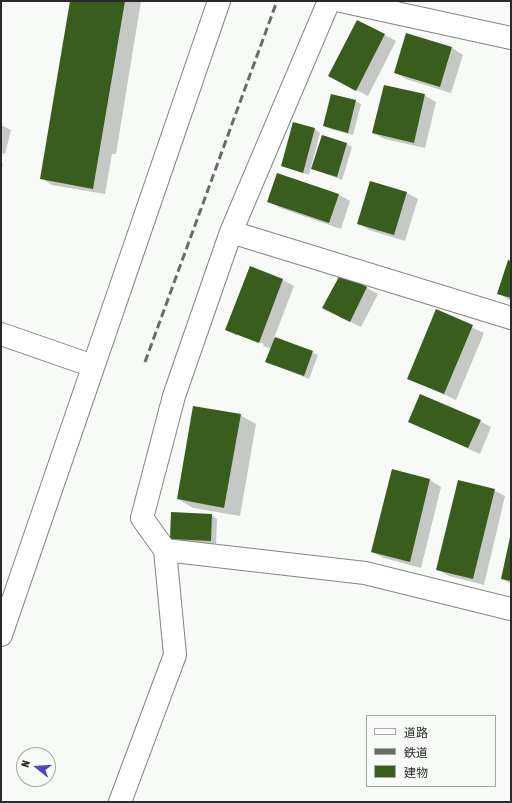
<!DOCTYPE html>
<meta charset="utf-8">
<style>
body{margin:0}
#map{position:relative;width:512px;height:803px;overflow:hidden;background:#f7faf6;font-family:"Asap Condensed","Noto Sans JP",sans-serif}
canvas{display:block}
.frame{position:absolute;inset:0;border:2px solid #292a29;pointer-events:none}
.legend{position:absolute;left:366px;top:715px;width:130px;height:72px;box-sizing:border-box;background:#f7faf6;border:1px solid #a5a7a4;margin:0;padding:5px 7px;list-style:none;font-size:12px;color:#292a29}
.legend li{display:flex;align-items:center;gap:8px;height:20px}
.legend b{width:20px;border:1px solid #a5a7a4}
.north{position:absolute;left:16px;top:747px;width:40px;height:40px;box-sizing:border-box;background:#f7faf6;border:1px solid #a5a7a4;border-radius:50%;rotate:287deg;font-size:11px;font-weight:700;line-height:16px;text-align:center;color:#292a29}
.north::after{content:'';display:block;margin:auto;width:14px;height:18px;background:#5645bd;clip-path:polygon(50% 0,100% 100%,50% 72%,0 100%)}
</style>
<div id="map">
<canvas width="512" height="803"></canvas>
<div class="frame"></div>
<ul class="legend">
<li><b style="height:5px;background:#fff"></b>道路</li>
<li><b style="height:5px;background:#696b69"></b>鉄道</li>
<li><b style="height:11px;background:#395d1d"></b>建物</li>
</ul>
<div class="north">N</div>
</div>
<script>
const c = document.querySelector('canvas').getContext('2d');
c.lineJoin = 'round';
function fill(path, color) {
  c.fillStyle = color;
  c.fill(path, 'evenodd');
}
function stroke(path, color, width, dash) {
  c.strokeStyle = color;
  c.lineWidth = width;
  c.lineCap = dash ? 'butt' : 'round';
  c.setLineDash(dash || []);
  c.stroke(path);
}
fill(new Path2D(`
 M 71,1 L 141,1 L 116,154 L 112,154 L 105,194 L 52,185 L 41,178 Z
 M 358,21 L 396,41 L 368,96 L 341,82 Z
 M 452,48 L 463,55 L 451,93 L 406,79 L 395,72 Z
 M 424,95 L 436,102 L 425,148 L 385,139 L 373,133 Z
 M 356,101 L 361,104 L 353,135 L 330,129 L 324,126 Z
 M 1,125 L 11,130 L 5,154 L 1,153 Z
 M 315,129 L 320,133 L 309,175 L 282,166 Z
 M 347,144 L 352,147 L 342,180 L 312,169 Z
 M 1,163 L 3,164 L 1,172 Z
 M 407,193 L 418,199 L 405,241 L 369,230 L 358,223 Z
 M 338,194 L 350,201 L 341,229 L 280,208 L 269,202 Z
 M 511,262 L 511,301 L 499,294 Z
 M 250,267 L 283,280 L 294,286 L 274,338 L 318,355 L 309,379 L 266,362 L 271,349 L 237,336 L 226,330 ZM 237,334 L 264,344 L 263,346 L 237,336 Z
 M 341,274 L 378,294 L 361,327 L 335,314 Z
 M 436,311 L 484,333 L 456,400 L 408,378 Z
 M 240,415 L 256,424 L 240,516 L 193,508 L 178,499 Z
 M 480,421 L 491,427 L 480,454 L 409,422 Z
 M 393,471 L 430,480 L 441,487 L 421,568 L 384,558 L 372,552 Z
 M 494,490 L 505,496 L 484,585 L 449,576 L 438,570 Z
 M 212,515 L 217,519 L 216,544 L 177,542 L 171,538 Z
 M 511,538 L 511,584 L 502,579 Z`), '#0003');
fill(new Path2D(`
 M 70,1 L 125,1 L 93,189 L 40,179 Z
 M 357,20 L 385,34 L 356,91 L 328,76 Z
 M 406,33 L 452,47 L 440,87 L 394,73 Z
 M 384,85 L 425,94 L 414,143 L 372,133 Z
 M 331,94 L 356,100 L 348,133 L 323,126 Z
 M 293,122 L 315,128 L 303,173 L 281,166 Z
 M 322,135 L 347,143 L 337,177 L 311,169 Z
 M 277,173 L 339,194 L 329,223 L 267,202 Z
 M 370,181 L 407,192 L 394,235 L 357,224 Z
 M 508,260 L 511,261 L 511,298 L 497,294 Z
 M 250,266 L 283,279 L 259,343 L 225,330 Z
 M 341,273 L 367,287 L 350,322 L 322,308 Z
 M 436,309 L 473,325 L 444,394 L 407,379 Z
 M 275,337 L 313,351 L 304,376 L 265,362 Z
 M 420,394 L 481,420 L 468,448 L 408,422 Z
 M 193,406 L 241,414 L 224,508 L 177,499 Z
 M 392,469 L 430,479 L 410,562 L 371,552 Z
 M 458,480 L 495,489 L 473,579 L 436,570 Z
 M 171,512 L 212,514 L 211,541 L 170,539 Z
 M 510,537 L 511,537 L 511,581 L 501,579 Z`), '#395d1d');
const street = new Path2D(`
 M 341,1 L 511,38
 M 231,232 L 511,318
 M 1,334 L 93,366
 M 165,550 L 365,573 L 511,609
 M 120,802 L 175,655 L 165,550 L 142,518 L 174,396 L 231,232 L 329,1`);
const secondary = new Path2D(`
 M 1,635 L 219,1`);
stroke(street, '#828581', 24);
stroke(secondary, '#828581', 24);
stroke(street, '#fff', 22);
stroke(secondary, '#fff', 22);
stroke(new Path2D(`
 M 145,362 L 277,1`), '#696b69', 3, [8, 4]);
</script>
